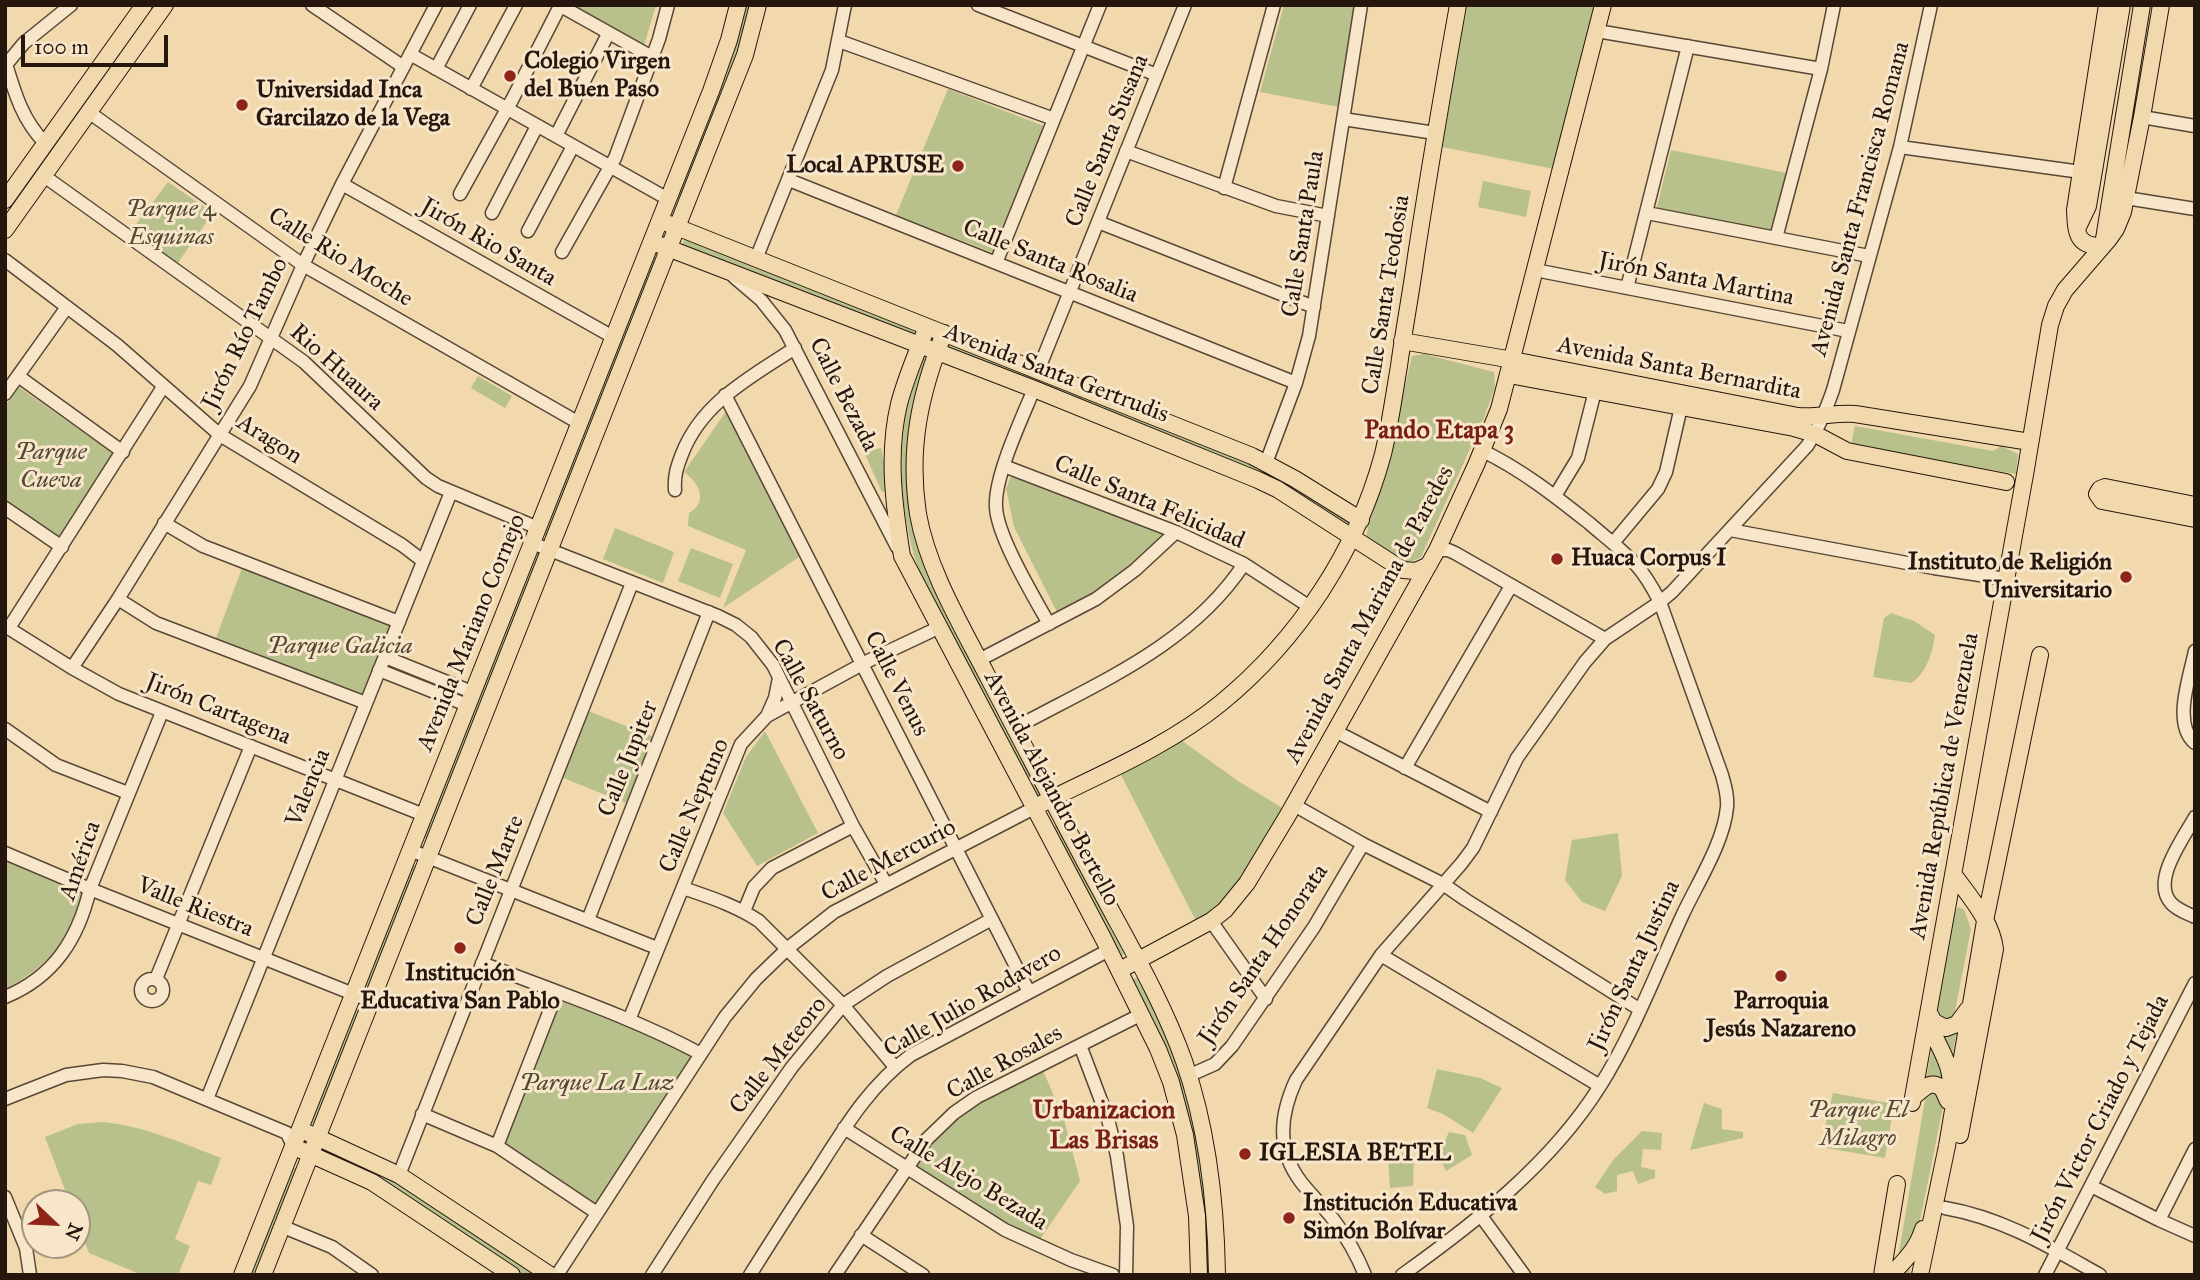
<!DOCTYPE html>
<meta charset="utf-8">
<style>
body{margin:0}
#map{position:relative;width:2200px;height:1280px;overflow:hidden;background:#f2d9ad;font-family:"IM FELL Great Primer",serif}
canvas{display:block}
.frame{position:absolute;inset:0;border:7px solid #25160e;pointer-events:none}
.north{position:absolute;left:21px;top:1189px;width:70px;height:70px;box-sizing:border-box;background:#f7e6ca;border:2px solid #a3937f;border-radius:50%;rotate:113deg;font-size:19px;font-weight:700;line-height:28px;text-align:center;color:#25160e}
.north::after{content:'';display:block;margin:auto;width:24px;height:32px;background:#8f2418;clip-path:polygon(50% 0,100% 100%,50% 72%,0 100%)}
.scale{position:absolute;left:21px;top:35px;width:147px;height:32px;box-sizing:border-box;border:4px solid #25160e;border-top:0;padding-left:9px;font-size:21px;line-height:24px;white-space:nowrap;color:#25160e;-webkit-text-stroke:5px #f7e6ca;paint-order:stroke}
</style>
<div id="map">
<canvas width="2200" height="1280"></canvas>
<div class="frame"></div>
<div class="north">N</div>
<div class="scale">100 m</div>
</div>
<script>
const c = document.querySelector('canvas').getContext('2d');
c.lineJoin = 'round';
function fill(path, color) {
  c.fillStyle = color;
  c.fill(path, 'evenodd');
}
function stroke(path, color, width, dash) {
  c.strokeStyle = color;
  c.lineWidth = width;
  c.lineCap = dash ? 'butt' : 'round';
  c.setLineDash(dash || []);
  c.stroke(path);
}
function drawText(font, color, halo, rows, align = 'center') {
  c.font = font + ' "IM FELL Great Primer",serif';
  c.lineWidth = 6;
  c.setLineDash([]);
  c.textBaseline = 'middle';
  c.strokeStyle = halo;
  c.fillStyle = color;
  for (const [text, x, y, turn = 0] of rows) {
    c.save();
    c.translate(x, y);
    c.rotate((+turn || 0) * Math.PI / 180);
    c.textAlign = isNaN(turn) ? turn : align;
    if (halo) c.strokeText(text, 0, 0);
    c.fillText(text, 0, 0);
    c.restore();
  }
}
fill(new Path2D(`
 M 565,5 L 656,5 L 643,49 Z
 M 744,5 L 754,5 L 751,22 L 678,203 L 679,195 L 735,47 Z
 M 1284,5 L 1357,5 L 1339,107 L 1260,92 Z
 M 1467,5 L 1598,5 L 1554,169 L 1442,147 Z
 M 948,89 L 1044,126 L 994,253 L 896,215 Z
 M 1671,150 L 1792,174 L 1774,233 L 1656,211 Z
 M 1483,181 L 1531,191 L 1526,217 L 1478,207 Z
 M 168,182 L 213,213 L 177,264 L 131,231 Z
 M 685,238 L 919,326 L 919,333 L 913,337 L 681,246 Z
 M 654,257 L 660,258 L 554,539 L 544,535 Z
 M 950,341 L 1259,466 L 1350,517 L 1348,526 L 947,349 Z
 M 1424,354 L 1494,372 L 1495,387 L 1484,418 L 1421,557 L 1405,565 L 1366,539 L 1368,528 L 1364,529 L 1384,475 L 1412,356 Z
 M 923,357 L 930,361 L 921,387 L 918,539 L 1045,790 L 1038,797 L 930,594 C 925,582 919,571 915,559 C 896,493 896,420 923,357 Z
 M 478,376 L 512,396 L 505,408 L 471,388 Z
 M 19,387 L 113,454 L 60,540 L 5,502 L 5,406 Z
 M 729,407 L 802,555 L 723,608 L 746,550 L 688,526 L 689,513 C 709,501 699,483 684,472 Z
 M 1855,426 L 1993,451 L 2001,446 L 2018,454 L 2016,474 L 1855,446 L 1851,444 Z
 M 881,448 L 890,491 L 882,492 L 864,452 Z
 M 1011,476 L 1164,535 L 1132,569 L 1059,616 L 1014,527 L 1006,489 Z
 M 615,528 L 674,552 L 663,583 L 603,559 Z
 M 691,548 L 733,564 L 720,598 L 678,581 Z
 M 537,552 L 542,554 L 434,841 L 423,837 L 433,808 Z
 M 242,568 L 392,626 L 363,697 L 216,638 Z
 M 1891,613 L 1914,621 L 1935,635 C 1933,652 1926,674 1911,683 L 1873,677 L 1884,618 Z
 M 583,709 L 659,739 L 633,806 L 556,775 Z
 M 765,731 L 818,833 L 757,866 L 723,813 L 746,757 Z
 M 1181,740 L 1238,781 L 1281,807 L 1282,811 L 1239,883 L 1226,899 L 1197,923 L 1120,773 Z
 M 1062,822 L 1128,952 L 1121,956 L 1053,827 Z
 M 1618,833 L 1622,876 L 1605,911 L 1582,902 L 1565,880 L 1572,840 Z
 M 5,861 L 84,895 C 69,940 48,967 5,989 Z
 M 410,864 L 421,868 L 372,992 L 360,990 Z
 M 1958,907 L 1964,909 L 1971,929 L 1954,1016 L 1950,1021 L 1936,1015 L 1955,912 Z
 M 1142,975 L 1177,1056 L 1208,1173 L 1213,1275 L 1201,1275 L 1195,1163 L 1131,981 Z
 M 557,992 L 701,1054 L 597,1213 L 497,1146 Z
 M 359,1002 L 367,1006 L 319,1126 L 310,1123 Z
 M 1935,1030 L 1957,1031 L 1947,1080 L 1939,1077 L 1926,1079 Z
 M 1041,1066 L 1064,1119 L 1080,1181 L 1036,1245 L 906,1166 L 954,1113 Z
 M 1437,1069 L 1480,1078 L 1502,1088 L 1473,1133 L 1443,1114 L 1427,1108 Z
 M 1930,1092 L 1936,1093 L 1943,1107 L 1909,1275 L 1895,1275 L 1926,1094 Z
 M 1833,1093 L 1894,1104 L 1885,1158 L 1820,1147 Z
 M 1704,1103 L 1722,1109 L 1722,1129 L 1743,1132 L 1743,1138 L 1690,1150 Z
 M 103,1122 C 144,1126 182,1143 221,1158 L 211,1185 L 198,1181 L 175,1239 L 190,1246 L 178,1275 L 142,1275 L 89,1253 L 77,1222 L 77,1203 L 70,1203 L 45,1137 L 78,1124 Z
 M 1642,1131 L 1662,1133 L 1661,1150 L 1643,1149 L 1641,1167 L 1655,1170 L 1655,1178 L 1638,1184 L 1633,1171 L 1617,1175 L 1617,1191 L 1605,1194 L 1595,1187 L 1614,1159 Z
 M 1449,1132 L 1465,1135 L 1472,1155 L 1446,1171 L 1438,1155 Z
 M 324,1146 L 395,1179 L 540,1275 L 520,1275 L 390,1188 L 321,1157 Z
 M 1391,1152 L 1410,1153 L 1414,1156 L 1413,1186 L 1390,1188 L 1388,1154 Z
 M 292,1167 L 302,1170 L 260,1275 L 248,1275 Z`), '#b8c08c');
const minor = new Path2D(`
 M 312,5 L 402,66
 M 559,5 L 652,57
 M 978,5 L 1157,75
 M 1597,31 L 1821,69
 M 839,41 L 1054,119
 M 410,54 L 668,199
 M 6,64 C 15,94 23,121 45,143
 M 5,66 L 24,43 L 71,5
 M 436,69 L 470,5
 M 471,89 L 516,5
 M 90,113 L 303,265 L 579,423
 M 2142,117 L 2195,126
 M 1343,119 L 1435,133
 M 556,136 L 608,34
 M 1900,147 L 2081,172
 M 1126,151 L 1276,206 L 1328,216
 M 44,176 L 304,362 L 426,478 L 438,486 L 538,528
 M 789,180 L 1296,383
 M 342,184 L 613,337
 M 1224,188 L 1274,5
 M 460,194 L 512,100 L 560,6
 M 2126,198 L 2195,209
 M 492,213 L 537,126
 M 1647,213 L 1869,256
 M 1098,222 L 1314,307
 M 528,231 L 573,146
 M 1776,238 L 1821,69 L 1834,5
 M 562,252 L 615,158 L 659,39 L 668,5
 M 756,259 L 832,70 L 845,5
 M 5,260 L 117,345 L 220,435 L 402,545 L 423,561
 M 996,263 L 1100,5
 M 1535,270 L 1848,331
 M 734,277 L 761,300 L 785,330 L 897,547
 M 1627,288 L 1688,46
 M 1038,371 L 1185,5
 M 18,376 L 123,452
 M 1034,389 C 1022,418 994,477 996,507 C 997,536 1034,597 1049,624
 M 5,394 L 67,307
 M 725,395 L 1029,992
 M 1266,463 L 1296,383 L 1309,336 L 1361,5
 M 1004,466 L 1176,532 L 1244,564 L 1310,607
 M 675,490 C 674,475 677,467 682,454 C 702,402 751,377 795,348
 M 1555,496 L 1578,458 L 1595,391
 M 5,508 L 62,547
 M 164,523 L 203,546 L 399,622
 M 1730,530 L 1934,568 L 2006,579
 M 532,543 L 718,616 L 736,625 L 751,637 L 773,665 L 853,826 L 886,884
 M 1613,543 L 1658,489 L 1666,472 L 1681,407
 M 1437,550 L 1448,550 L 1455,553 L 1605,639
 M 118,599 L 156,623 L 366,703
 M 5,626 L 72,668 L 119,694 L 424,815
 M 9,628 L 163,387
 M 2195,651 C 2190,676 2172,724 2195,743
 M 385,657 L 472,692
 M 979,660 L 1096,599 L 1135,570 L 1176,532
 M 72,668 L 118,599 L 250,386 L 303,265 L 342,184 L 436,5
 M 379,670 L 467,705
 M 767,716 L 775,698 L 779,678
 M 1015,728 C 1097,683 1190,646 1244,564
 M 5,729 L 56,765 L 128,793
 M 1335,731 L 1491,812
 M 1405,768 L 1511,586
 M 1294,805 L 1363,844 L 1443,884 L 1466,900 L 1639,1009
 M 2195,817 C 2183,839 2151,881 2171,903 C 2177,910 2187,913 2195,917
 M 410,850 L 657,948
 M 5,853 L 90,889 L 371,1001
 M 683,888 C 709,897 735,905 759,921 L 843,1005 L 895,1067
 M 744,911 L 754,887 L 772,868 L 853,826
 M 588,920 L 709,612
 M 1211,921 L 1266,999
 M 1381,955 L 1600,1086
 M 482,963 C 556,992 632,1017 701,1054
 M141 990a11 11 0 1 1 22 0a11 11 0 1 1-22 0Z
 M 156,979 L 251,746
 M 5,997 C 54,977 78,939 90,889 L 162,712
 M 629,1020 L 741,744 L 767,716 L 868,661 L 940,627
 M 1080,1045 L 1108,1119 L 1117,1156 L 1127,1226 L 1126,1275
 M 1188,1076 L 1215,1064 L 1232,1046 L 1314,927 L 1363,844
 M 5,1099 L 66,1075 L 103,1070 L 122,1071 L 153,1077 L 287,1133 L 293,1146
 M 207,1099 L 451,492
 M 422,1114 L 497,1146 L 597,1213
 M 844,1128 L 1005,1230 L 1071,1260 L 1113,1275
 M 497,1146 L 557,992
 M 399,1175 L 632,583
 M 2091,1186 L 2159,1220 L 2195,1236
 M 5,1197 L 26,1248 L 30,1275
 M 1945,1208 C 2003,1218 2050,1247 2100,1275
 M 1481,1216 L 1524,1275
 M 2159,1220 L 2195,1149
 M 281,1226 L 332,1247 L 372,1275
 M 861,1235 L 923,1275
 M 557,1275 L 725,1017 L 756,979 L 788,948 L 834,912 L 1034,808
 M 652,1275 L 713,1180 L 792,1067 L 843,1005 L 887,976 L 992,919
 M 750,1275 C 772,1240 794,1205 817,1171 C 845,1127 869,1086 911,1055 L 1109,950
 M 835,1275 L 926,1140 L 954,1113 L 977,1097 L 1142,1014
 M 1365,1275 C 1357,1255 1346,1236 1333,1219 C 1323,1206 1311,1195 1301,1182 C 1276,1149 1280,1115 1296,1080 L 1381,955 L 1461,864 L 1473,848 L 1517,758 L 1585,662 L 1605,639 L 1660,602 L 1672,592 L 1807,446 C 1819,428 1826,410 1833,390 L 1900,147 L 1931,5
 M 1402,1275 C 1476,1222 1551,1164 1600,1086 C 1633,1034 1657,970 1683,914 C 1698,882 1724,842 1727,807 C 1728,796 1725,786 1722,775 L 1660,602 C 1653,589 1647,577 1637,566 C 1623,550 1605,537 1589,523 C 1555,496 1522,470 1483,451
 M 2045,1275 L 2195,983`);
const major = new Path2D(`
 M 5,200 L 144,5
 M 669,224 L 1252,456 L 1295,479 L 1361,520
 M 2077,229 L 2088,206 L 2122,5
 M 5,230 L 165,5
 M 660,245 L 1034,389 L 1258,480 L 1277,489 L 1403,570 L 1416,571 L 1429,565
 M 2103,245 L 2142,5
 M 2103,246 C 2076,247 2076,232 2075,210 L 2107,5
 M 927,327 C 917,352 906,377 899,404 C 887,454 894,506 902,556 L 1103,938 L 1158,1049 L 1171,1082 L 1185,1135 L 1197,1216 L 1199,1275
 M 944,333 C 920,394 908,448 918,514 C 928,571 963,628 989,679 C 1026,749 1062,820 1100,890 C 1130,946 1163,1002 1184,1061 C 1208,1130 1216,1202 1217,1275
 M 1402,341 L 1513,360 L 1798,416 C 1818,418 1836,412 1855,414 L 2030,442
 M 1509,375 L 1794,428 L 1815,434 L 1847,451 L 2006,482
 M 2195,505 L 2105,487 L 2100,489 L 2097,494 L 2102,501 L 2195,519
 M 1041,804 C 1102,773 1167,747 1221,703 C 1298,640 1357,551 1383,454 C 1390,425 1394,395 1399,366 C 1404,329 1411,293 1416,256 C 1429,172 1443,89 1458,5
 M 1954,875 C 1970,897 1992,922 1995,949 L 1960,1135
 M 1120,970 L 1211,921 L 1225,910 L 1247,883 L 1288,815 L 1437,550 L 1476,465 L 1499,409 L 1603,5
 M 1929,1013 L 1934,1022 L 1946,1028 L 1957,1024 L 1968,1009
 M 1928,1020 C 1935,1044 1955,1065 1950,1091
 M 1913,1097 C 1923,1090 1929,1079 1942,1088 L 1948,1101
 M 1912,1103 L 2026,469 L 2050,325 L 2056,306 L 2065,290 L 2109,239 L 2116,229 L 2123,212 L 2142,117 L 2161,5
 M 308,1133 L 399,1175 L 550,1275
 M 301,1150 L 372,1182 L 512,1275
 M 242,1275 L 711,91 L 729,40 L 738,5
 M 263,1275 L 745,55 L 758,5
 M 1882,1275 L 1897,1184
 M 1891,1275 C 1905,1260 1917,1249 1923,1229
 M 1920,1275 L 1947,1146 L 1985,921 L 2040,655`);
stroke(minor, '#584736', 15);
stroke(major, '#25160e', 18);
stroke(minor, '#f7e6ca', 12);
stroke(major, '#f2d9ad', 16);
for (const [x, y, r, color] of [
 [510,76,7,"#8f2418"],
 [242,105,7,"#8f2418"],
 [958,166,7,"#8f2418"],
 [1557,559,7,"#8f2418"],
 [2126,577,7,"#8f2418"],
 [460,948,7,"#8f2418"],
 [1781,976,7,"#8f2418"],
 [1245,1154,7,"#8f2418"],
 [1289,1218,7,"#8f2418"]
]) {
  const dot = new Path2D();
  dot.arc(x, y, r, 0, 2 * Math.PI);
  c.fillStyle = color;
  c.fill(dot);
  stroke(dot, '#f7e6ca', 2.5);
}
drawText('bold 24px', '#25160e', '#f7e6ca', [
 ["Colegio Virgen",524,62],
 ["del Buen Paso",524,90],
 ["Universidad Inca",256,91],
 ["Garcilazo de la Vega",256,119],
 ["Local APRUSE",944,166,"right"],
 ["Huaca Corpus I",1571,559],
 ["Instituto de Religión",2112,563,"right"],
 ["Universitario",2112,591,"right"],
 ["Institución",460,974,"center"],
 ["Educativa San Pablo",460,1002,"center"],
 ["Parroquia",1781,1002,"center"],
 ["Jesús Nazareno",1781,1030,"center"],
 ["IGLESIA BETEL",1259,1154],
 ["Institución Educativa",1303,1204],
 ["Simón Bolívar",1303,1232]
], 'left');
drawText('24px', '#25160e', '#f7e6ca', [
 ["Calle Santa Susana",1108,141,-68],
 ["Avenida Santa Francisca Romana",1861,199,-75],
 ["Calle Santa Paula",1304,234,-81],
 ["Jirón Rio Santa",488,243,30],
 ["Calle Rio Moche",340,258,32],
 ["Calle Santa Rosalia",1050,262,22],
 ["Jirón Santa Martina",1696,280,11],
 ["Calle Santa Teodosia",1387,295,-81],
 ["Jirón Río Tambo",246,334,-64],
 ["Rio Huaura",336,368,42],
 ["Avenida Santa Bernardita",1679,369,11],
 ["Avenida Santa Gertrudis",1056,374,21],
 ["Calle Bezada",843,395,63],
 ["Aragon",269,440,32],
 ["Calle Santa Felicidad",1149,503,23],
 ["Avenida Santa Mariana de Paredes",1370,615,-62],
 ["Avenida Mariano Cornejo",472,633,-68],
 ["Calle Venus",896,684,63],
 ["Calle Saturno",810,700,61],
 ["Jirón Cartagena",218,710,22],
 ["Calle Jupiter",629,759,-68],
 ["Avenida República de Venezuela",1945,786,-80],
 ["Valencia",309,788,-68],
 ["Avenida Alejandro Bertello",1051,789,62],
 ["Calle Neptuno",695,806,-67],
 ["América",81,861,-71],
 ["Calle Mercurio",889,861,-28],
 ["Calle Marte",496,871,-68],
 ["Valle Riestra",195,908,22],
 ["Jirón Santa Honorata",1264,955,-56],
 ["Jirón Santa Justina",1635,966,-65],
 ["Calle Julio Rodavero",973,1002,-30],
 ["Calle Meteoro",779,1056,-52],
 ["Calle Rosales",1005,1063,-29],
 ["Jirón Victor Criado y Tejada",2101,1119,-63],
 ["Calle Alejo Bezada",968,1179,31]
]);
drawText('italic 24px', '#514934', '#f7e6ca', [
 ["Parque 4",171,210],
 ["Esquinas",171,238],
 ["Parque",51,453],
 ["Cueva",51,481],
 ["Parque Galicia",340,647],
 ["Parque La Luz",597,1084],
 ["Parque El",1858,1111],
 ["Milagro",1858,1139]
]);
drawText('bold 26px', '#7a1f14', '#f7e6ca', [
 ["Pando Etapa 3",1439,432],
 ["Urbanizacion",1104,1112],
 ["Las Brisas",1104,1142]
]);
</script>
